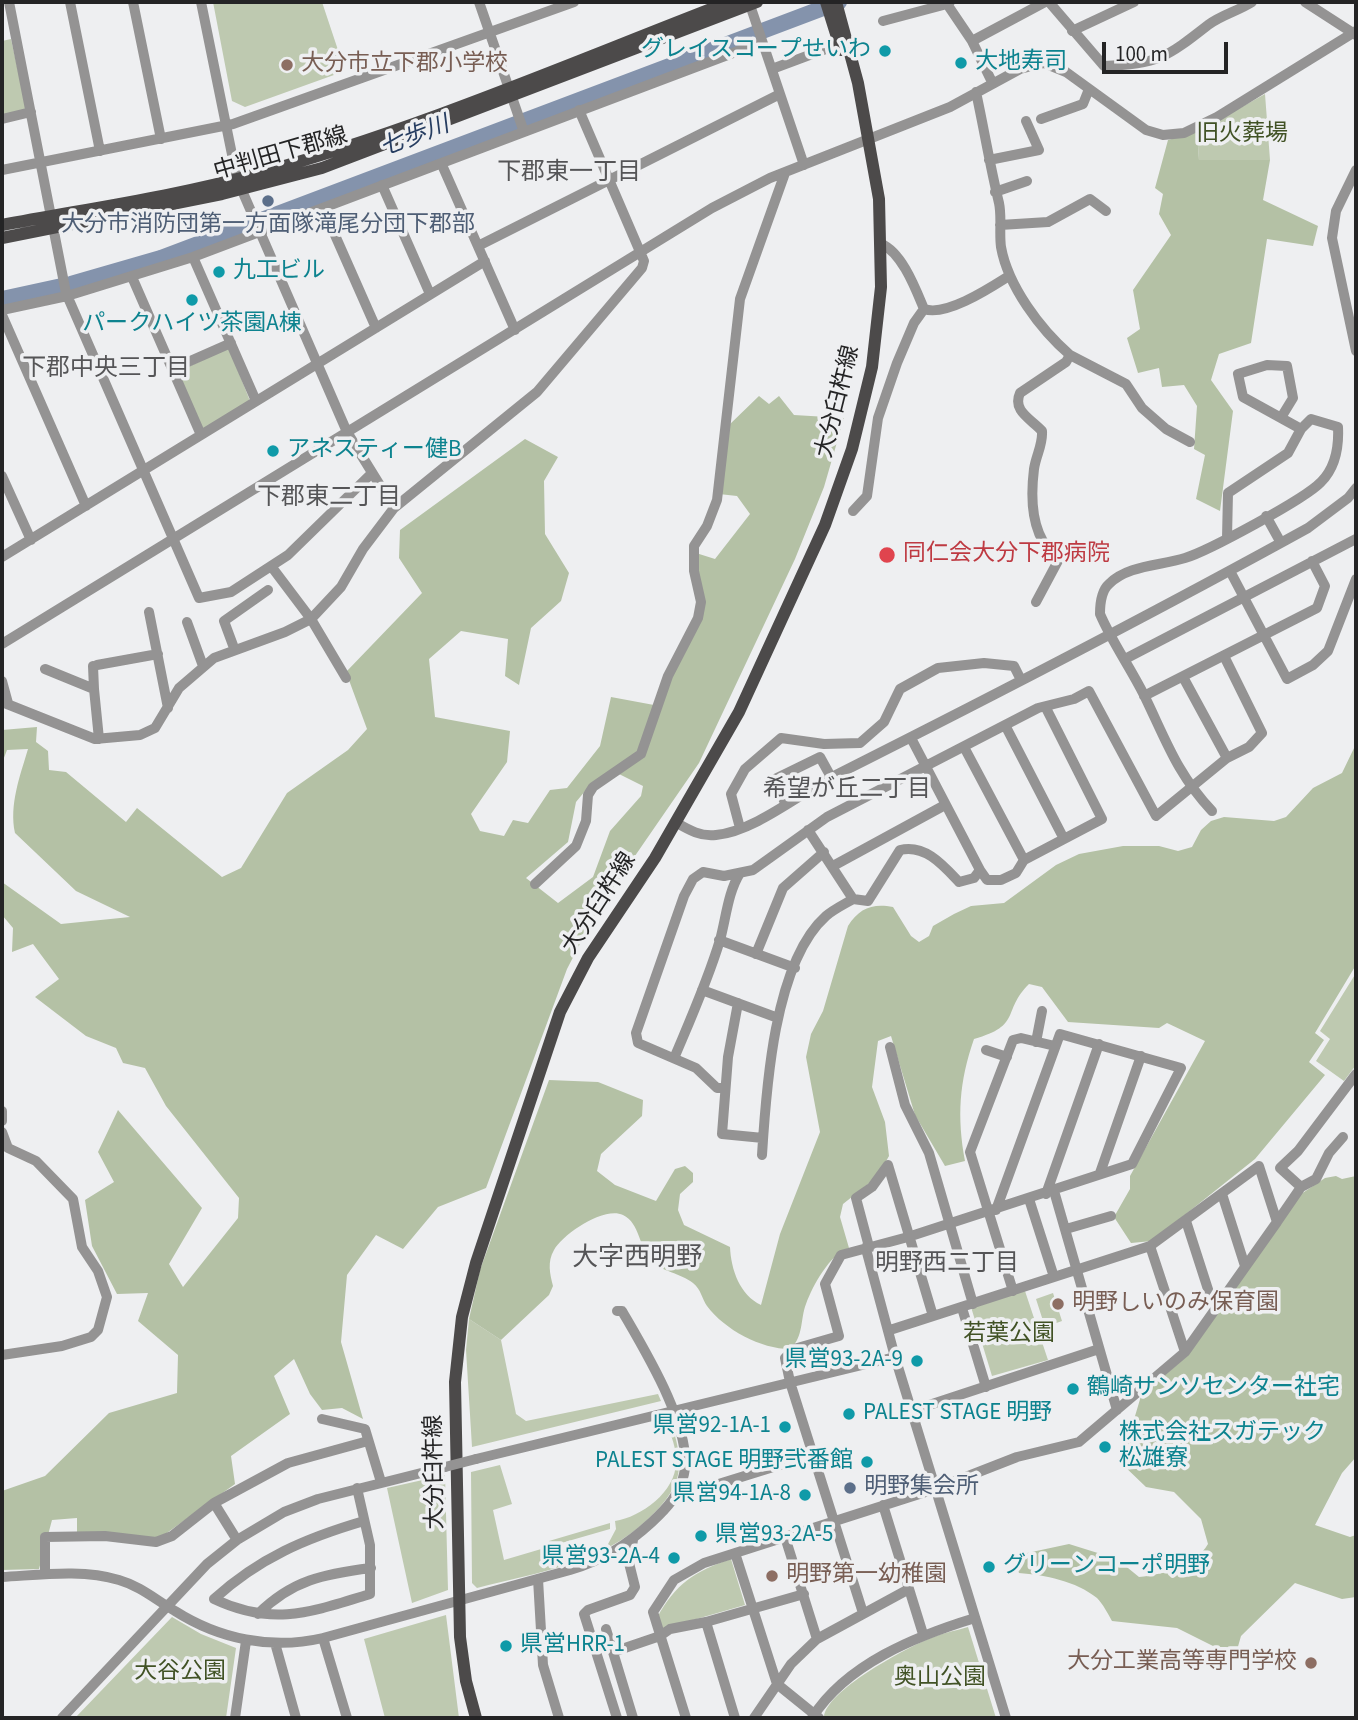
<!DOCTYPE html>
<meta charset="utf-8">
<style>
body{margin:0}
#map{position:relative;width:1358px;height:1720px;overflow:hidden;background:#eeeff1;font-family:"Source Sans 3",sans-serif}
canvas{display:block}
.frame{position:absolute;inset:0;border:4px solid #242425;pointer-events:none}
.scale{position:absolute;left:1102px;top:42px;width:126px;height:32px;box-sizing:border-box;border:4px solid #242425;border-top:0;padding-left:9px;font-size:21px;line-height:24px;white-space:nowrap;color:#242425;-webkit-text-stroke:5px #eeeff1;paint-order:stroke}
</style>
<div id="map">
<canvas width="1358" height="1720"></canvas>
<div class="frame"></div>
<div class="scale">100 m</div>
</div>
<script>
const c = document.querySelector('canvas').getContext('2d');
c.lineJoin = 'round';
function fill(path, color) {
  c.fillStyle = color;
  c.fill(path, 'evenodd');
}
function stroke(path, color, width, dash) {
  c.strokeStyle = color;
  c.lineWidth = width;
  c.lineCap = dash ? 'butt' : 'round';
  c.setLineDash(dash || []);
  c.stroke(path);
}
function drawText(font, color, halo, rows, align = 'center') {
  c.font = font + ' "Source Sans 3","Noto Sans JP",sans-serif';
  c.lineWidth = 7;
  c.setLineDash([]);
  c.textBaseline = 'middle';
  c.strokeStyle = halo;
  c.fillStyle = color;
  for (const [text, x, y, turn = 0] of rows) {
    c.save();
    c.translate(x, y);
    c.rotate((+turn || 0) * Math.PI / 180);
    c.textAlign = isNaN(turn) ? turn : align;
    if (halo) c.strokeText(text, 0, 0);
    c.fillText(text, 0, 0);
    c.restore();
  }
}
fill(new Path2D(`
 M 213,2 L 322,2 L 345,71 L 245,107 L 232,101 Z
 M 11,39 L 26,107 L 23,111 L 2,115 L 2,41 Z
 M 1265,94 L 1270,160 L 1199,160 L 1197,132 Z
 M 229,348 L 250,401 L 205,429 L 201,428 L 177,372 Z
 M 1356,973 L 1356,1065 L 1344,1081 L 1316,1061 L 1330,1039 L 1320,1031 Z
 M 1025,1291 L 1048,1360 L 992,1376 L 971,1307 Z
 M 1053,1293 L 1062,1321 L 1045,1327 L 1036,1299 Z
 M 469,1319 L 501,1340 L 516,1414 L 526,1421 L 658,1394 L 661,1401 L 472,1447 L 466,1350 Z
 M 671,1422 C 676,1439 682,1457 678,1475 C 674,1492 661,1507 648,1519 C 601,1564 539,1572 477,1588 L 472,1583 L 471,1472 L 500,1465 L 512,1504 L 493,1510 L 504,1560 L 548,1547 L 549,1541 L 610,1523 L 610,1529 L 551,1546 L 555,1562 L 607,1546 L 616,1529 L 615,1521 C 641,1517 676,1492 676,1462 C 677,1449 671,1436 667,1423 Z
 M 445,1475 L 448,1590 L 412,1603 L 387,1488 Z
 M 731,1559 L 745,1605 L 662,1629 L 657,1618 C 675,1584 695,1571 731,1559 Z
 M 446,1615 L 459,1718 L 385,1718 L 364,1639 Z
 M 172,1617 L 201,1634 L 236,1648 L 226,1718 L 75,1718 Z
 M 968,1627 L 996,1718 L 824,1717 C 826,1691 903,1650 926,1640 C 939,1634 954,1631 968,1627 Z`), '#bec9b0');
fill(new Path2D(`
 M 1197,132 L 1199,160 L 1270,160 L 1263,200 L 1318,226 L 1313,246 L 1267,239 L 1251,343 L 1219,354 L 1211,380 L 1233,411 L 1220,511 L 1196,499 L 1205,455 L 1194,449 L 1197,406 L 1184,385 L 1162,387 L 1159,368 L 1138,373 L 1127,338 L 1140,329 L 1133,290 L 1171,235 L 1159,214 L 1163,194 L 1155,188 L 1168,140 Z
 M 759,396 L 769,404 L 779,396 L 794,415 L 844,418 L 824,487 L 795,559 L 699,763 L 597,911 L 567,969 L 486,1188 L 438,1207 L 403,1249 L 376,1235 L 347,1275 L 341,1342 L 363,1419 L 342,1408 L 322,1410 L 310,1394 L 294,1359 L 274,1376 L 290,1414 L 231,1456 L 235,1484 L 157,1540 L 77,1534 L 77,1518 L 52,1520 L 39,1569 L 2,1570 L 2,1491 L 45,1476 L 109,1413 L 177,1393 L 178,1355 L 138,1321 L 148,1293 L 117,1294 L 92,1246 L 85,1200 L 114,1182 L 98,1152 L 118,1110 L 202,1208 L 169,1264 L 183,1287 L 238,1218 L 239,1198 L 166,1106 L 145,1068 L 123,1063 L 116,1048 L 86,1036 L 35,997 L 59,979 L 33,944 L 12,952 L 13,928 L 2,915 L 2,882 L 61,924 L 130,917 L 76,891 L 15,833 C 9,805 20,776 28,749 L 7,750 L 2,763 L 2,730 L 37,727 L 36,742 L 48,751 L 49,770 L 66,772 L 126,822 L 137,808 L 222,877 L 241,868 L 287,793 L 348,750 L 367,729 L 346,672 L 422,593 L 399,558 L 400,530 L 525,439 L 558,457 L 544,481 L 545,534 L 569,573 L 561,601 L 531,628 L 519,685 L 505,676 L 508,639 L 461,631 L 429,659 L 435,717 L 510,731 L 507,762 L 471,814 L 480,831 L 504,836 L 513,820 L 528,823 L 550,790 L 567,788 L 600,746 L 611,697 L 654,705 L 638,753 L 590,785 L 576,802 L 568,842 L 526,878 L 558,903 L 593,877 L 610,831 L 641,796 L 643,786 L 619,774 L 645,754 L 669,677 L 703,601 L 696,553 L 715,559 L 750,514 L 737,496 L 719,494 L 728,426 Z
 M 1356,744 L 1356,965 L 1315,1033 L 1324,1040 L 1309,1062 L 1325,1075 L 1255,1159 L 1152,1241 L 1131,1243 L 1114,1217 L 1130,1189 L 1130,1176 L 1205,1041 L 1167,1023 L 1159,1028 L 1068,1022 L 1042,987 L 1029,984 C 1001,1012 1023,1025 974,1039 C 959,1082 957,1117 965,1161 L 945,1166 L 915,1115 L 891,1036 L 878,1041 L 872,1087 L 885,1122 L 889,1156 L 877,1177 L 843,1204 L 840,1217 L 849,1248 C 830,1254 813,1285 806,1304 C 800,1319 804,1337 790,1349 C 761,1349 725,1330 707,1306 C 702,1299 701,1289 693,1283 C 681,1273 661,1272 651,1260 C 639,1248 640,1223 623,1215 C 604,1206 563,1234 554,1250 C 547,1262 550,1274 553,1286 L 549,1295 L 501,1340 L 469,1319 L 480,1270 L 549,1080 L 598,1082 L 643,1100 L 642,1116 L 601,1154 L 597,1171 L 615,1185 L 656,1201 L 675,1169 L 685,1166 L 693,1173 L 693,1182 L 680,1194 L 678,1210 L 684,1225 L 730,1247 C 731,1270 740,1295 761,1305 L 780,1234 L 820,1132 L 806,1057 L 811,1034 L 823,1011 L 848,926 C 859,908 873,903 893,907 L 911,936 L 919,942 L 929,936 L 933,926 L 954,914 L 971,906 L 1004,903 L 1056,865 L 1079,854 L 1123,846 L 1159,846 L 1178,851 L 1192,847 L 1201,830 L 1211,821 L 1224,817 L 1274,821 L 1286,817 L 1313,788 L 1342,773 Z
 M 1336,1176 L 1342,1179 L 1356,1176 L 1356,1457 L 1342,1473 L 1315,1525 L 1350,1537 L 1356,1535 L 1356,1597 L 1342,1599 L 1295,1583 L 1241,1636 L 1235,1657 L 1177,1628 L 1112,1621 C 1108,1614 1103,1604 1097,1598 C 1076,1581 1045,1575 1019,1573 L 1013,1556 L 1069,1544 L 1117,1559 L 1139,1577 C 1165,1574 1194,1567 1208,1544 L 1201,1519 L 1174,1492 L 1146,1487 L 1121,1463 L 1141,1396 L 1189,1354 L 1301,1194 L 1325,1178 Z`), '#b4c1a5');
stroke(new Path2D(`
 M 2,299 L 71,284 L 161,258 L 839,2`), '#8493ac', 16);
stroke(new Path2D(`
 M 9,2 L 66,293 L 199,598 L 231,592 L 288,555 L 372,473
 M 70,2 L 100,151
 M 133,2 L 161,139
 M 201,2 L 237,179 L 347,432 L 394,508
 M 479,2 L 524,132
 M 749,2 L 804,165
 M 950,2 L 947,4 L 972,41 L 992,82
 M 1049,2 L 1104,66 C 1157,65 1167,57 1208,25 C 1221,15 1238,11 1252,2
 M 1305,2 L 1356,35
 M 883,21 L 947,4
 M 1072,31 L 1134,2
 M 972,41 L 1045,2
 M 772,69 L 839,44
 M 976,92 C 984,129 990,166 999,203 C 1002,217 999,232 1001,247 C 1008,286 1040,329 1070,355 L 1066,362 L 1020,393 C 1012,411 1031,419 1042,431 C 1043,445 1036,455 1034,469 C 1030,501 1031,539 1059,559 L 1036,602
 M 2,119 L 31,112
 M 1041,119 L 1083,104 L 1089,89
 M 989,160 L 1039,150 L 1026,121
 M 442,165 L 515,330
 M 2,170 L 233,124 L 574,2
 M 1356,170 L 1336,211 L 1332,238 L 1356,351
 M 382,185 L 430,294
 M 995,192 L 1027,181
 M 323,208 L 376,328
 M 1000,225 L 1048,222 L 1090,199 L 1106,211
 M 478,246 L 780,94
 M 193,257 L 256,401
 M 132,277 L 201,435
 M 924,309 C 946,317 990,288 1009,276
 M 2,310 L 67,296 L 193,257 L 762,42
 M 2,315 L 86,506
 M 1070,355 L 1126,384 L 1142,408 L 1166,429 L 1190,442
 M 172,369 L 231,343
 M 1282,416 L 1293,398 L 1287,366 L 1267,365 L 1238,374 L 1243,397 L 1301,429
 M 2,476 L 31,540
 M 853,511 L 867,496 L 878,418 L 897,363 L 914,323 L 924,309 C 916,290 902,252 881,244
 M 1266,516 L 1281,543
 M 2,557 L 485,261
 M 271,566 L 311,619 L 346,678
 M 1230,571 L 1287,679 L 1313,665 L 1328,651 L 1356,579
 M 149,612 L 168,708
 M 187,622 L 203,666
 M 2,644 L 712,208 L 770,178 L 950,107 L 1020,69 L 1044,63 L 1066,72 L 1146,130 L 1163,135 L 1184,133 L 1217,117 L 1356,31
 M 234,648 L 224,621 L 268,590
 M 1125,659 L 1356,539
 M 97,665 L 158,654
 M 93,666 L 94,689
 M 45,669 L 94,689 L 99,739
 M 1183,677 L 1227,758
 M 2,681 L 8,703
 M 1144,696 L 1317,608 L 1325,586 L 1312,561
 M 2,702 L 95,739 L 140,735 L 155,728 L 179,688 L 214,658 L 285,632 L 311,619 L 341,587 L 363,549 L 394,508 L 537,392 L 642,268 L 644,261 L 579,110
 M 1005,725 L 1064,839
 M 911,738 L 980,870 L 987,880 L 1001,880 L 1016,873 L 1024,860 L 1102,819 L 1046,708
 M 964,747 L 1024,860
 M 785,803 L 775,779 L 820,757 L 831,777
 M 1212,811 C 1177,774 1166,740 1144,695 C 1130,667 1112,642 1100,614 C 1100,604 1101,591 1109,584 C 1128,565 1160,566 1185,558 C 1208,551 1305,499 1321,482 C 1335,468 1339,447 1338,427 L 1311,419 L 1301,429 L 1288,453 L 1228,493 L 1227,538
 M 677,823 C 689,830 701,837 716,835 C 755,831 799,794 834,776 C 993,696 1152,614 1308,528 L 1348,498 L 1356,488
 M 740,828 L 731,794 L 745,769 L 781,738 L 824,744 L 860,743 L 884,722 L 900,689 L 938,668 L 984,663 L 1014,666 L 1021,680
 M 808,830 L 853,899 L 868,901 L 900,850 C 925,844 943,865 959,882 L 974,878 L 980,870
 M 833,866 L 945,805
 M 535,884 L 576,846 L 586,821 L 588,795 L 593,787 L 641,754 L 668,676 L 698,618 L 701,602 L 694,571 L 694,546 L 707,526 L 717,500 L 740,299 L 785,173
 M 719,940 L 795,968
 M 756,954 L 783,888 L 824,852
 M 702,990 L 778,1018
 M 738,1003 L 728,1057 L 722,1134 L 763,1138
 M 1036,1042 L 1042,1011
 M 890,1047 L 905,1105 L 929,1153 L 973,1304
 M 986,1050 L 1007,1057
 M 675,1056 C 691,1018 708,980 720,940 C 726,918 728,892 740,873
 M 725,1088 L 717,1088 L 696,1068 L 638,1043 L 636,1033 L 684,896 L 693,879 L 703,872 L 724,876 L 753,870 L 827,817 L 1038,708 L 1074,699 L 1089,691 L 1156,816 L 1227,758 L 1249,747 L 1262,733 L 1224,656
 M 2,1111 L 2,1121
 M 2,1132 L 8,1148 L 36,1161 L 73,1199 L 82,1247 L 98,1271 L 107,1297 L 98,1330 L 91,1337 L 62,1346 L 2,1355
 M 762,1155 C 766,1090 774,962 826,916 C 834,909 845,904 853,899
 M 1100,1173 L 1141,1056
 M 1301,1187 L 1316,1179 L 1329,1153 L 1343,1137
 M 1054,1191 L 1117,1410
 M 1046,1194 L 1099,1044
 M 1222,1194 L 1245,1266
 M 1029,1199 L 1054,1277
 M 1186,1221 L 1214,1308
 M 1277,1222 L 1301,1187 L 1280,1168 L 1298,1151 L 1356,1074
 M 1066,1229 L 1111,1216
 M 1150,1246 L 1185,1352
 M 1013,1291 L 970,1152 L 1013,1040 L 1021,1038 L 1055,1046
 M 962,1308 L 986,1387
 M 933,1316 L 888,1165 L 872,1187 L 856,1198 L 868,1243 L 866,1249 L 895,1357 L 1006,1718
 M 911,1411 L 1099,1349
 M 322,1419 L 365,1429 L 381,1482
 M 476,1459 L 895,1357
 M 709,1487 L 812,1455
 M 357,1488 L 370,1545 L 370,1594 C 311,1612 273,1627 214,1599 C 259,1558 306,1538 364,1521
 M 883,1505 L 923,1634
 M 785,1537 L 817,1639
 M 237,1540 L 214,1503 L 288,1463 L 368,1441
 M 735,1553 L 777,1684 L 819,1718
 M 45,1574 L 45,1537 L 105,1536 L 156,1542 L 172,1536 L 214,1503
 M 2,1577 C 40,1575 82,1569 119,1580 C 140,1586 156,1600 175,1611 C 219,1639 271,1650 323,1638 L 570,1570 C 603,1560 627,1545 652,1522 C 667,1508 680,1494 684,1474 C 694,1430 644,1349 622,1311 L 617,1311
 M 538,1579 L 543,1665 L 559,1718
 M 863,1613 L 790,1382 L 785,1358 L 794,1349 L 839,1336 L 825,1284 L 841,1255 L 908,1237 L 1132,1164 L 1181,1068 L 1060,1034 L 996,1210
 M 258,1614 C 292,1580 324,1574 371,1568
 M 706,1622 L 735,1718
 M 606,1629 L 633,1718
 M 323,1638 L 347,1718
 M 275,1643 L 296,1718
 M 570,1645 L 590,1638
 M 613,1652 L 660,1636 L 670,1629 L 706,1622 L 804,1594
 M 62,1718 L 207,1564 L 237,1540 L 284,1512 L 318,1499 L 445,1467
 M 235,1718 L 246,1641
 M 617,1718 L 584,1614 L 588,1610 L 630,1595 L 635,1587 L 629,1563 L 633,1540
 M 686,1718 L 653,1612 L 674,1580 L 704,1563 L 935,1489 L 1017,1457 L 1079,1442 L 1185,1352 L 1277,1222 L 1259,1166 L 1150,1246 L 890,1330
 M 754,1718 L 791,1664 L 817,1639 L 909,1589
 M 812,1718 C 846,1664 916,1636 975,1618`), '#949393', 10);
stroke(new Path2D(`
 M 826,2 L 841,50
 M 2,225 C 86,209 173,197 256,174 C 417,130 573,62 729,2
 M 2,238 L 222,194 L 322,168 L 757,2
 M 476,1718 L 466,1681 L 460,1637 L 455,1382 L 462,1317 L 476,1263 L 560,1012 L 588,958 L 655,858 L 739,712 L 825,525 L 852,449 L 872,367 L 881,287 L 879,199 L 858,83 L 836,2`), '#4c4a4a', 12);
stroke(new Path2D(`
 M 445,1467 L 476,1459`), '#949393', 10);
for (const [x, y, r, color] of [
 [885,51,7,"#0f9aa8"],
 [961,63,7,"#0f9aa8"],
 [287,65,7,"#8d6e63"],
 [268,201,7,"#5c6f8a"],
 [219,272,7,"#0f9aa8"],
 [192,300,7,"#0f9aa8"],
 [273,451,7,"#0f9aa8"],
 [887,555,9,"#e0444e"],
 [1058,1304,7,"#8d6e63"],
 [917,1361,7,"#0f9aa8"],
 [1073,1389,7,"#0f9aa8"],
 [849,1414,7,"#0f9aa8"],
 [785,1427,7,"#0f9aa8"],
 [1105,1447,7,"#0f9aa8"],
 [867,1462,7,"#0f9aa8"],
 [850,1488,7,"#5c6f8a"],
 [805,1495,7,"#0f9aa8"],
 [701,1536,7,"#0f9aa8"],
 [674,1558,7,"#0f9aa8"],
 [989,1567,7,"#0f9aa8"],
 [772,1576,7,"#8d6e63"],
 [506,1646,7,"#0f9aa8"],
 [1311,1663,7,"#8d6e63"]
]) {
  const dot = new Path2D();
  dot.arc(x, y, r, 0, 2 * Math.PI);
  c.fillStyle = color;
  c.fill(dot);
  stroke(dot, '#eeeff1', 2.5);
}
drawText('23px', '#0d838f', '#eeeff1', [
 ["グレイスコープせいわ",871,51,"right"],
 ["大地寿司",975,63],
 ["九工ビル",233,272],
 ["パークハイツ茶園A棟",192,325,"center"],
 ["アネスティー健B",287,451],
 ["県営93-2A-9",903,1361,"right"],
 ["鶴崎サンソセンター社宅",1087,1389],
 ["PALEST STAGE 明野",863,1414],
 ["県営92-1A-1",771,1427,"right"],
 ["株式会社スガテック",1119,1434],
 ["松雄寮",1119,1460],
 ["PALEST STAGE 明野弐番館",853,1462,"right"],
 ["県営94-1A-8",791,1495,"right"],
 ["県営93-2A-5",715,1536],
 ["県営93-2A-4",660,1558,"right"],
 ["グリーンコーポ明野",1003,1567],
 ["県営HRR-1",520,1646]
], 'left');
drawText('23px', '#785e54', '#eeeff1', [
 ["大分市立下郡小学校",301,65],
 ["明野しいのみ保育園",1072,1304],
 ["明野第一幼稚園",786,1576],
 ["大分工業高等専門学校",1297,1663,"right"]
], 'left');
drawText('23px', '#415225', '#eeeff1', [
 ["旧火葬場",1242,135],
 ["若葉公園",1009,1335],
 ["大谷公園",180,1673],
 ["奥山公園",940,1679]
]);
drawText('23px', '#242425', '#eeeff1', [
 ["中判田下郡線",281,155,-16],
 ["大分臼杵線",839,402,-76],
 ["大分臼杵線",600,904,-57],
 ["大分臼杵線",436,1472,-91]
]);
drawText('23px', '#4e5e75', '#eeeff1', [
 ["大分市消防団第一方面隊滝尾分団下郡部",268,226],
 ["明野集会所",864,1488,"left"]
]);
drawText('23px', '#be3a42', '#eeeff1', [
 ["同仁会大分下郡病院",903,555]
], 'left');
drawText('italic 24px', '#263d61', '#eeeff1', [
 ["七歩川",415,138,-21]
]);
drawText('24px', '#555557', '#eeeff1', [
 ["下郡東一丁目",569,174],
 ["下郡中央三丁目",106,370],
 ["下郡東二丁目",329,499],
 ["希望が丘二丁目",847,791],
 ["明野西二丁目",947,1265]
]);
drawText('26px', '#555557', '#eeeff1', [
 ["大字西明野",637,1259]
]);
</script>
